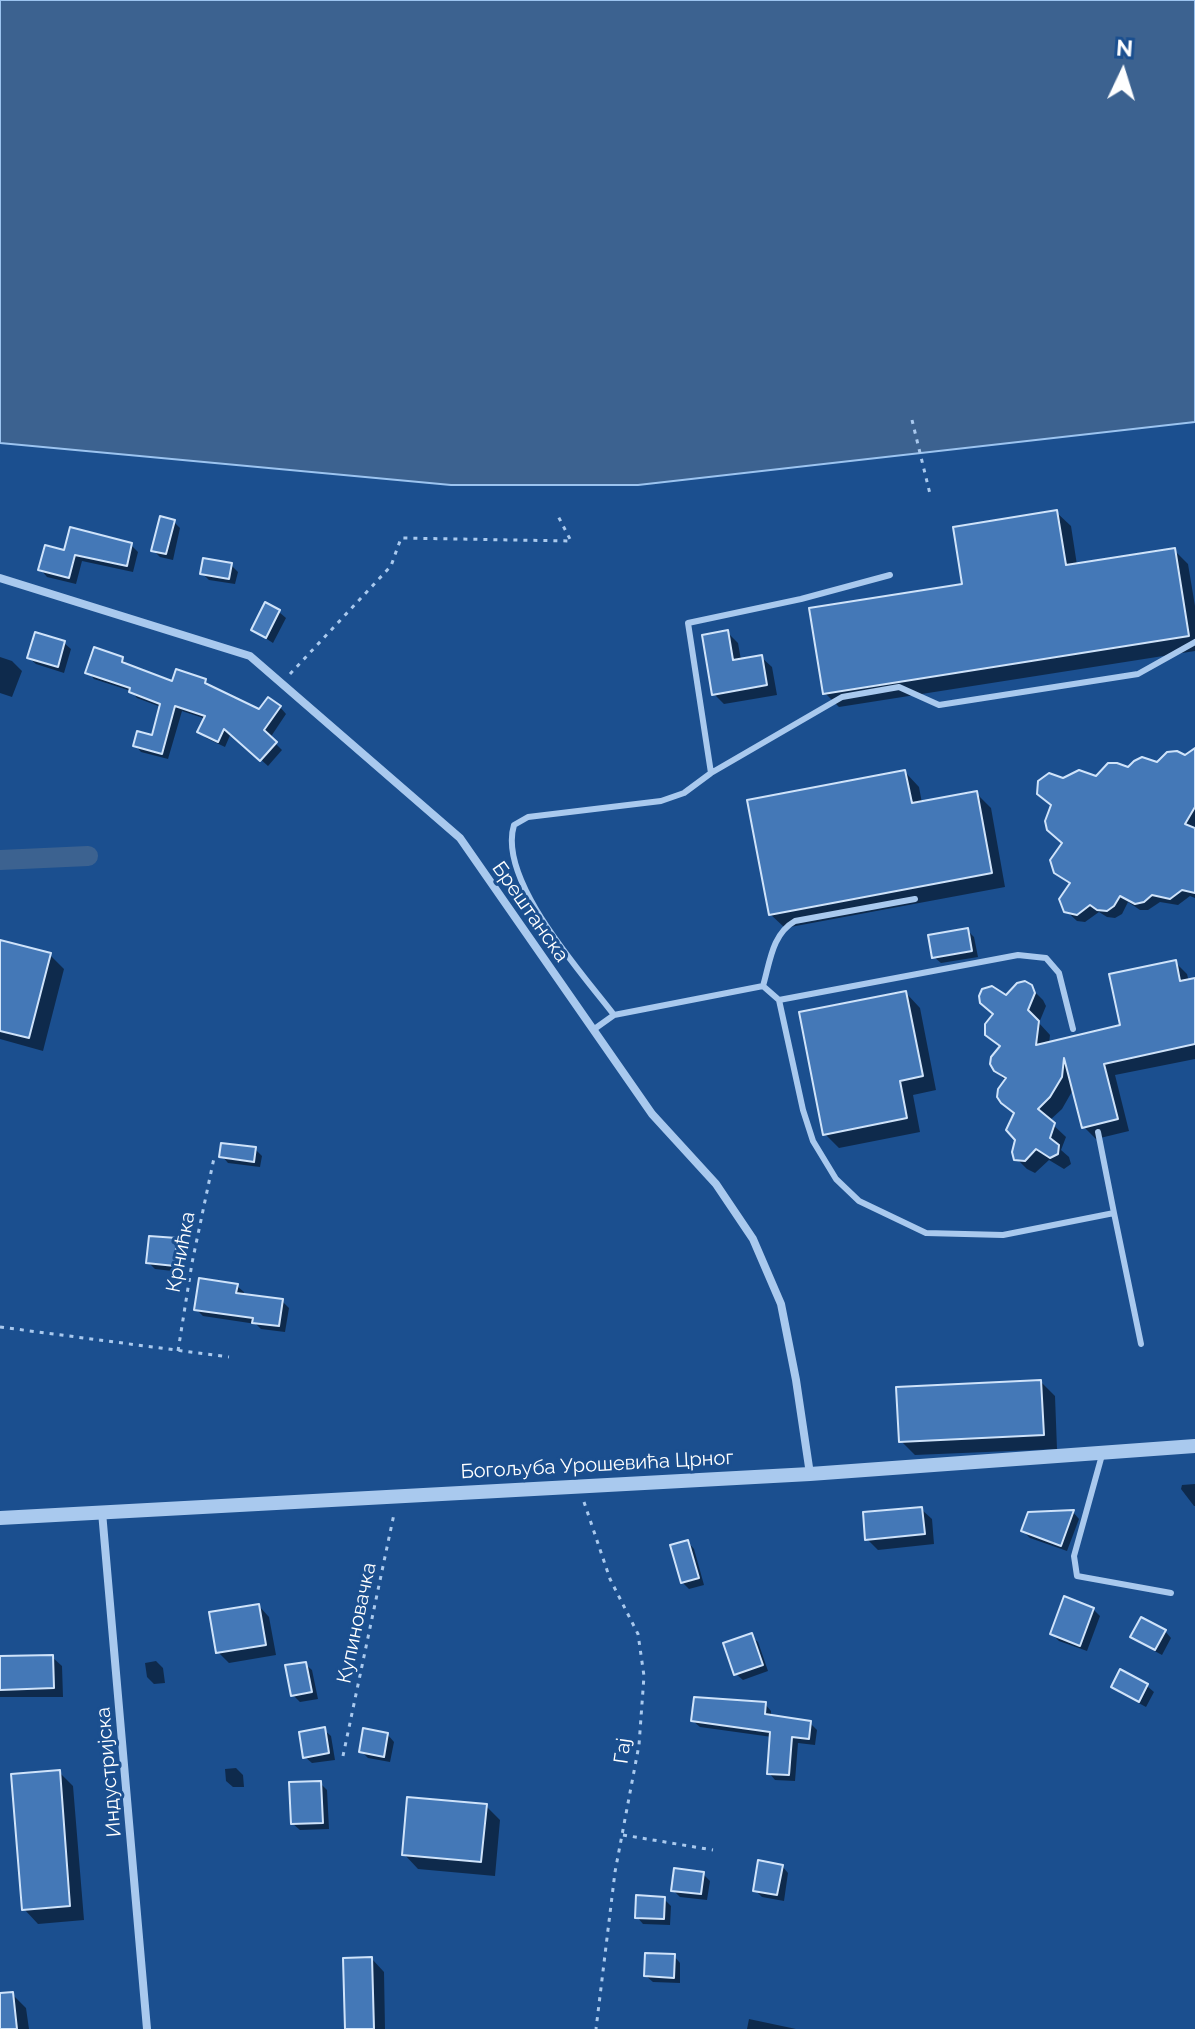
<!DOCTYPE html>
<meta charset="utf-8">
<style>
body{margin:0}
#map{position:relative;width:1195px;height:2029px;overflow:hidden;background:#1b4f8f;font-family:Raleway,sans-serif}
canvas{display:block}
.north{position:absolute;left:1083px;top:32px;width:80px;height:80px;-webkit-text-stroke:6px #1b4f8f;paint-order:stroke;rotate:4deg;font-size:22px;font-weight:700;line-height:32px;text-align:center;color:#fff}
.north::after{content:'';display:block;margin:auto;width:28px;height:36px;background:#fff;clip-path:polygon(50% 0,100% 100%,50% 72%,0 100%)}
</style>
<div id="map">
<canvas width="1195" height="2029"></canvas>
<div class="north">N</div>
</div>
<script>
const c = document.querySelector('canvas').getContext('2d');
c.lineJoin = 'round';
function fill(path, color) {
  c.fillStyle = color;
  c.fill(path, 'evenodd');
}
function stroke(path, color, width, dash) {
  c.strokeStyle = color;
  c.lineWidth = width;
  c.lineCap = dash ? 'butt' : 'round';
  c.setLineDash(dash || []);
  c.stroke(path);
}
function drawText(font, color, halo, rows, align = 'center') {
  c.font = font + ' Raleway,sans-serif';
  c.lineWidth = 6;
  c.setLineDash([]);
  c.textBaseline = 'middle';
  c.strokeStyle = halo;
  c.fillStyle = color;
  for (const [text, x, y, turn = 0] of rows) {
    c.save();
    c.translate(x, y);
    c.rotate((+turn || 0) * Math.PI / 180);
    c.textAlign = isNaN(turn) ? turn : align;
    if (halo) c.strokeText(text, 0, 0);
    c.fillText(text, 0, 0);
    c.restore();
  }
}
const water = new Path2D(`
 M 0,0 L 1195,0 L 1195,422 L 638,485 L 451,485 L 0,443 Z`);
fill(water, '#3c6290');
stroke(water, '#9cc4f0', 2);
fill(new Path2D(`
 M 1056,512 L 1071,526 L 1077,565 L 1174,550 L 1188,564 L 1195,606 L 1195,651 L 839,707 L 825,693 Z
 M 174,522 L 180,528 L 173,560 L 160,557 L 153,550 Z
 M 131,545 L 138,552 L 133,572 L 82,561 L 76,584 L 47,577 L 41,570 L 65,552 Z
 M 231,565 L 238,572 L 235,584 L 209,580 L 202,573 Z
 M 279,612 L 286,618 L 273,643 L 253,630 Z
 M 727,632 L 738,643 L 741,660 L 761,657 L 772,667 L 777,695 L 724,704 L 714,694 Z
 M 64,643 L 71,649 L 64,673 L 36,664 L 29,658 Z
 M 0,657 L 12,661 L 22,671 L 12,697 L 0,693 Z
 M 122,659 L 129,666 L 173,684 L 205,681 L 211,687 L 260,711 L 280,707 L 286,714 L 270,738 L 282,750 L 268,766 L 231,733 L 225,747 L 206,738 L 200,732 L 206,719 L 182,711 L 168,759 L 141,752 L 135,745 L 153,737 L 161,707 L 137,698 L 131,691 L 94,679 L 88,672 Z
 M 1195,752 L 1195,898 L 1190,896 L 1178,905 L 1160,902 L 1148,910 L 1140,910 L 1128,902 L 1122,914 L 1115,918 L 1107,917 L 1099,912 L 1085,922 L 1077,921 L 1062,907 L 1071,884 L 1056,872 L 1064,844 L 1051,833 L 1052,807 L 1042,797 L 1063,781 L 1097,778 L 1158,765 L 1185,758 Z
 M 905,772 L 919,787 L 922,803 L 976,793 L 991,808 L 1005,887 L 785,928 L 770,914 Z
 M 967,930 L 974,937 L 978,957 L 941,963 L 934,957 Z
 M 0,942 L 50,955 L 64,969 L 43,1051 L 0,1039 Z
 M 1175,962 L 1187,974 L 1189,982 L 1195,980 L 1195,1059 L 1115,1075 L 1129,1131 L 1096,1139 L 1084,1127 L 1074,1088 L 1062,1109 L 1049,1121 L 1066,1137 L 1061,1150 L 1069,1157 L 1071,1164 L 1064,1169 L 1049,1160 L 1035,1173 L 1027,1169 L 1015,1157 L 1018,1139 L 1015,1115 L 1002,1102 L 1006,1081 L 995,1070 L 1000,1048 L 990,1037 L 994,1016 L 984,1005 L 1030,987 L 1043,1000 L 1046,1006 L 1039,1023 L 1050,1035 L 1049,1044 L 1122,1027 Z
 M 906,993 L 920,1008 L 936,1090 L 913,1095 L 920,1132 L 839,1148 L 825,1134 Z
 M 255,1149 L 262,1156 L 260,1167 L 228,1163 L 222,1156 Z
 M 176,1240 L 183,1247 L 181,1272 L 155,1269 L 148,1262 Z
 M 237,1286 L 244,1292 L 243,1296 L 282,1301 L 289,1308 L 285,1332 L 261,1329 L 256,1324 L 203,1316 L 196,1309 Z
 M 1041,1382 L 1055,1396 L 1057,1449 L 915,1455 L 901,1441 Z
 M 1195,1484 L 1195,1506 L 1194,1506 L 1181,1489 L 1182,1485 Z
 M 921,1509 L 932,1519 L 934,1544 L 878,1550 L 867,1539 Z
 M 1073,1512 L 1079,1519 L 1067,1551 L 1030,1538 L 1023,1531 Z
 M 688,1542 L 694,1549 L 704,1585 L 689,1589 L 682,1582 Z
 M 259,1606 L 269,1617 L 276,1655 L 229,1663 L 218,1652 Z
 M 1093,1609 L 1100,1616 L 1087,1651 L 1059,1641 L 1052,1634 Z
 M 1165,1631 L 1171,1638 L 1162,1655 L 1140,1643 L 1133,1637 Z
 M 751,1636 L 758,1642 L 768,1671 L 743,1680 L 736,1674 Z
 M 52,1657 L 62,1666 L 63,1697 L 0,1697 L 0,1659 Z
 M 156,1661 L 163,1668 L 165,1683 L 154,1684 L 147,1677 L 145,1663 Z
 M 305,1664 L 312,1670 L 318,1699 L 300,1702 L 293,1695 Z
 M 1121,1672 L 1147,1686 L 1154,1692 L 1146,1707 L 1120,1693 L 1113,1686 Z
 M 765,1704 L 771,1711 L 771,1717 L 810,1723 L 817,1730 L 815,1745 L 798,1743 L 795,1781 L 775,1780 L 769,1773 L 772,1737 L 700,1727 L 693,1721 Z
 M 324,1730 L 331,1736 L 335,1760 L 312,1763 L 305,1757 Z
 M 388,1735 L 394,1742 L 390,1762 L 368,1758 L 361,1751 Z
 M 236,1768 L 243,1775 L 244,1787 L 233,1787 L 226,1781 L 225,1769 Z
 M 59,1772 L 73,1786 L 84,1920 L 38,1924 L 24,1909 Z
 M 320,1783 L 327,1790 L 329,1829 L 300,1830 L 293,1824 Z
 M 486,1806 L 500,1820 L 495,1876 L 418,1869 L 404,1854 Z
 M 782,1866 L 788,1873 L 784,1901 L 762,1897 L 755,1890 Z
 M 703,1874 L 710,1881 L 707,1900 L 680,1897 L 673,1890 Z
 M 664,1899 L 671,1906 L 670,1925 L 643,1924 L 637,1917 Z
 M 674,1956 L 680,1963 L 680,1983 L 653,1982 L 646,1976 Z
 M 372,1959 L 384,1972 L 385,2029 L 347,2029 Z
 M 12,1994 L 26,2008 L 29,2029 L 0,2029 L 0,1995 Z
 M 749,2019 L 796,2029 L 747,2029 Z`), '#0007');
stroke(new Path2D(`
 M 0,860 L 88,856`), '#3c6290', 20);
const building = new Path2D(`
 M 1057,510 L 1066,565 L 1175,548 L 1189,636 L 823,694 L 809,608 L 962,584 L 953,527 Z
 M 160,516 L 175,520 L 166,554 L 151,551 Z
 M 70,527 L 132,543 L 127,566 L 75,555 L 69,578 L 38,570 L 45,545 L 64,550 Z
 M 203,558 L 232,563 L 229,579 L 200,574 Z
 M 265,602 L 280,610 L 266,638 L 251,630 Z
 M 728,630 L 733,660 L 762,655 L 767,685 L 712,695 L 702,635 Z
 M 35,632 L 65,641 L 58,667 L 27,658 Z
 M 94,647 L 123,657 L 122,662 L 172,681 L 176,669 L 206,679 L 205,683 L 259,709 L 268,697 L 281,706 L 264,730 L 277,742 L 260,761 L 224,729 L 218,742 L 197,732 L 205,716 L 175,706 L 162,754 L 133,746 L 137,731 L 152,735 L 160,704 L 129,692 L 130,688 L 85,673 Z
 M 1195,748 L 1195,807 L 1185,824 L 1195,828 L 1195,893 L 1182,890 L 1170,899 L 1152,895 L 1144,902 L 1135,904 L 1120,896 L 1114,906 L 1107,911 L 1097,910 L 1090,905 L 1077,915 L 1064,912 L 1059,899 L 1070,883 L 1054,873 L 1050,860 L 1062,843 L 1047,830 L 1045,821 L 1051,805 L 1037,794 L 1038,781 L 1049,773 L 1063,778 L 1079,770 L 1096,776 L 1108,763 L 1117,763 L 1128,767 L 1134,761 L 1142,757 L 1157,762 L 1167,752 L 1177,751 L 1185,755 Z
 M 905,770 L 912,803 L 977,791 L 992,873 L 769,915 L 747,800 Z
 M 968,928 L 972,951 L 932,958 L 928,935 Z
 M 0,940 L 51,953 L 29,1038 L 0,1031 Z
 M 1176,960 L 1180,981 L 1195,978 L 1195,1044 L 1104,1064 L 1118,1119 L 1082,1128 L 1064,1058 L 1062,1077 L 1050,1097 L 1038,1109 L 1055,1123 L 1050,1138 L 1059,1145 L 1058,1154 L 1050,1158 L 1036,1149 L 1025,1161 L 1014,1160 L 1012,1152 L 1015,1140 L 1006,1130 L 1014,1113 L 1001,1103 L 997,1097 L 998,1089 L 1006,1078 L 994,1071 L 990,1064 L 991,1057 L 1000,1046 L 985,1035 L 985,1024 L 993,1014 L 980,1003 L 979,996 L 982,989 L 992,986 L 1006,995 L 1017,983 L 1025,981 L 1032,985 L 1035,993 L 1028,1010 L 1039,1021 L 1036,1045 L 1120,1025 L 1109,974 Z
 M 906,991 L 923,1076 L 900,1081 L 907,1118 L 823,1135 L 799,1012 Z
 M 221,1143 L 256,1147 L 254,1162 L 219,1157 Z
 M 149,1236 L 177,1238 L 175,1266 L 146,1263 Z
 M 199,1278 L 238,1284 L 236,1293 L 283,1299 L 279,1326 L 252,1323 L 253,1318 L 194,1310 Z
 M 1041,1380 L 1044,1435 L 899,1442 L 896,1387 Z
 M 922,1507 L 925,1534 L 865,1540 L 863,1512 Z
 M 1074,1510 L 1061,1546 L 1021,1531 L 1028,1512 Z
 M 688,1540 L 699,1578 L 681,1583 L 670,1545 Z
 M 1064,1596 L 1094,1608 L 1080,1646 L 1050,1634 Z
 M 259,1604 L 266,1645 L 216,1653 L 209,1612 Z
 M 1141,1617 L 1166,1630 L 1155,1650 L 1130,1637 Z
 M 752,1633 L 763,1665 L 734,1675 L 723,1643 Z
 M 53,1655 L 54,1688 L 0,1690 L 0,1656 Z
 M 306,1662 L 312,1692 L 291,1696 L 285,1665 Z
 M 1120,1669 L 1148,1684 L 1139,1702 L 1111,1687 Z
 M 694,1697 L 766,1702 L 765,1714 L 811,1721 L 809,1739 L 792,1737 L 789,1775 L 767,1774 L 770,1732 L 691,1721 Z
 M 325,1727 L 329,1753 L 303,1758 L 299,1732 Z
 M 363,1728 L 388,1733 L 384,1757 L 359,1752 Z
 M 60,1770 L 70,1906 L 22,1910 L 11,1774 Z
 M 321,1781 L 323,1823 L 291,1824 L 289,1782 Z
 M 407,1797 L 487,1804 L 481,1862 L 402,1855 Z
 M 758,1860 L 783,1865 L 777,1895 L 753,1891 Z
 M 674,1868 L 704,1872 L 701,1894 L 671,1891 Z
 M 636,1895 L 665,1897 L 664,1919 L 635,1918 Z
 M 645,1953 L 675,1954 L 674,1978 L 644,1976 Z
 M 372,1957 L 374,2029 L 345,2029 L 343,1958 Z
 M 13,1992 L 17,2029 L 0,2029 L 0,1993 Z`);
fill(building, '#4478b7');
stroke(building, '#cfe3fa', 2);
stroke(new Path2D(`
 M 912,420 L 930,494
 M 290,674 L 391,566 L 401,538 L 571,541 L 558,516
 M 0,1327 L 229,1357
 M 178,1351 L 192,1263 L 214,1158
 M 584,1502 L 610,1579 L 638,1634 L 644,1676 L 639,1745 L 615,1872 L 596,2029
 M 343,1756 L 394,1514
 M 623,1835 L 713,1850`), '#a9c9ee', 3, [4, 6]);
stroke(new Path2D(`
 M 711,773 L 688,623 L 801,599 L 890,575
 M 763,986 C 770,962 772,934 795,921 L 915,899
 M 779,1000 L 803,1110 L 813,1141 L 836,1179 L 859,1201 L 926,1233 L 1003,1235 L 1114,1213 L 1141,1344
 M 614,1015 C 582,973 497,880 514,825 L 528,817 L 661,801 L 684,793 L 711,773 L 842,697 L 899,687 L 939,705 L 1138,674 L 1195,642
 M 593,1030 L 614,1015 L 763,986 L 779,1000 L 1018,955 L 1046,958 L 1059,973 L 1073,1029
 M 1098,1132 L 1114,1213
 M 1102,1455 L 1074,1556 L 1077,1576 L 1171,1593`), '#a9c9ee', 6);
stroke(new Path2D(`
 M 0,578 L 250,656 L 460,838 L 652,1114 L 716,1184 L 753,1239 L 781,1304 L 796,1380 L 810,1474
 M 102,1512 L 147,2029`), '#a9c9ee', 8);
stroke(new Path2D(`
 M 0,1518 L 810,1474 L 1195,1446`), '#a9c9ee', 14);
drawText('20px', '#fff', '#1b4f8f', [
 ["Брештанска",530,912,55],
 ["Крнићка",181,1252,-79],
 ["Богољуба Урошевића Црног",597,1465,-3],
 ["Купиновачка",357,1623,-78],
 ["Гај",623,1751,-82],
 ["Индустријска",109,1772,-95]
]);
</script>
